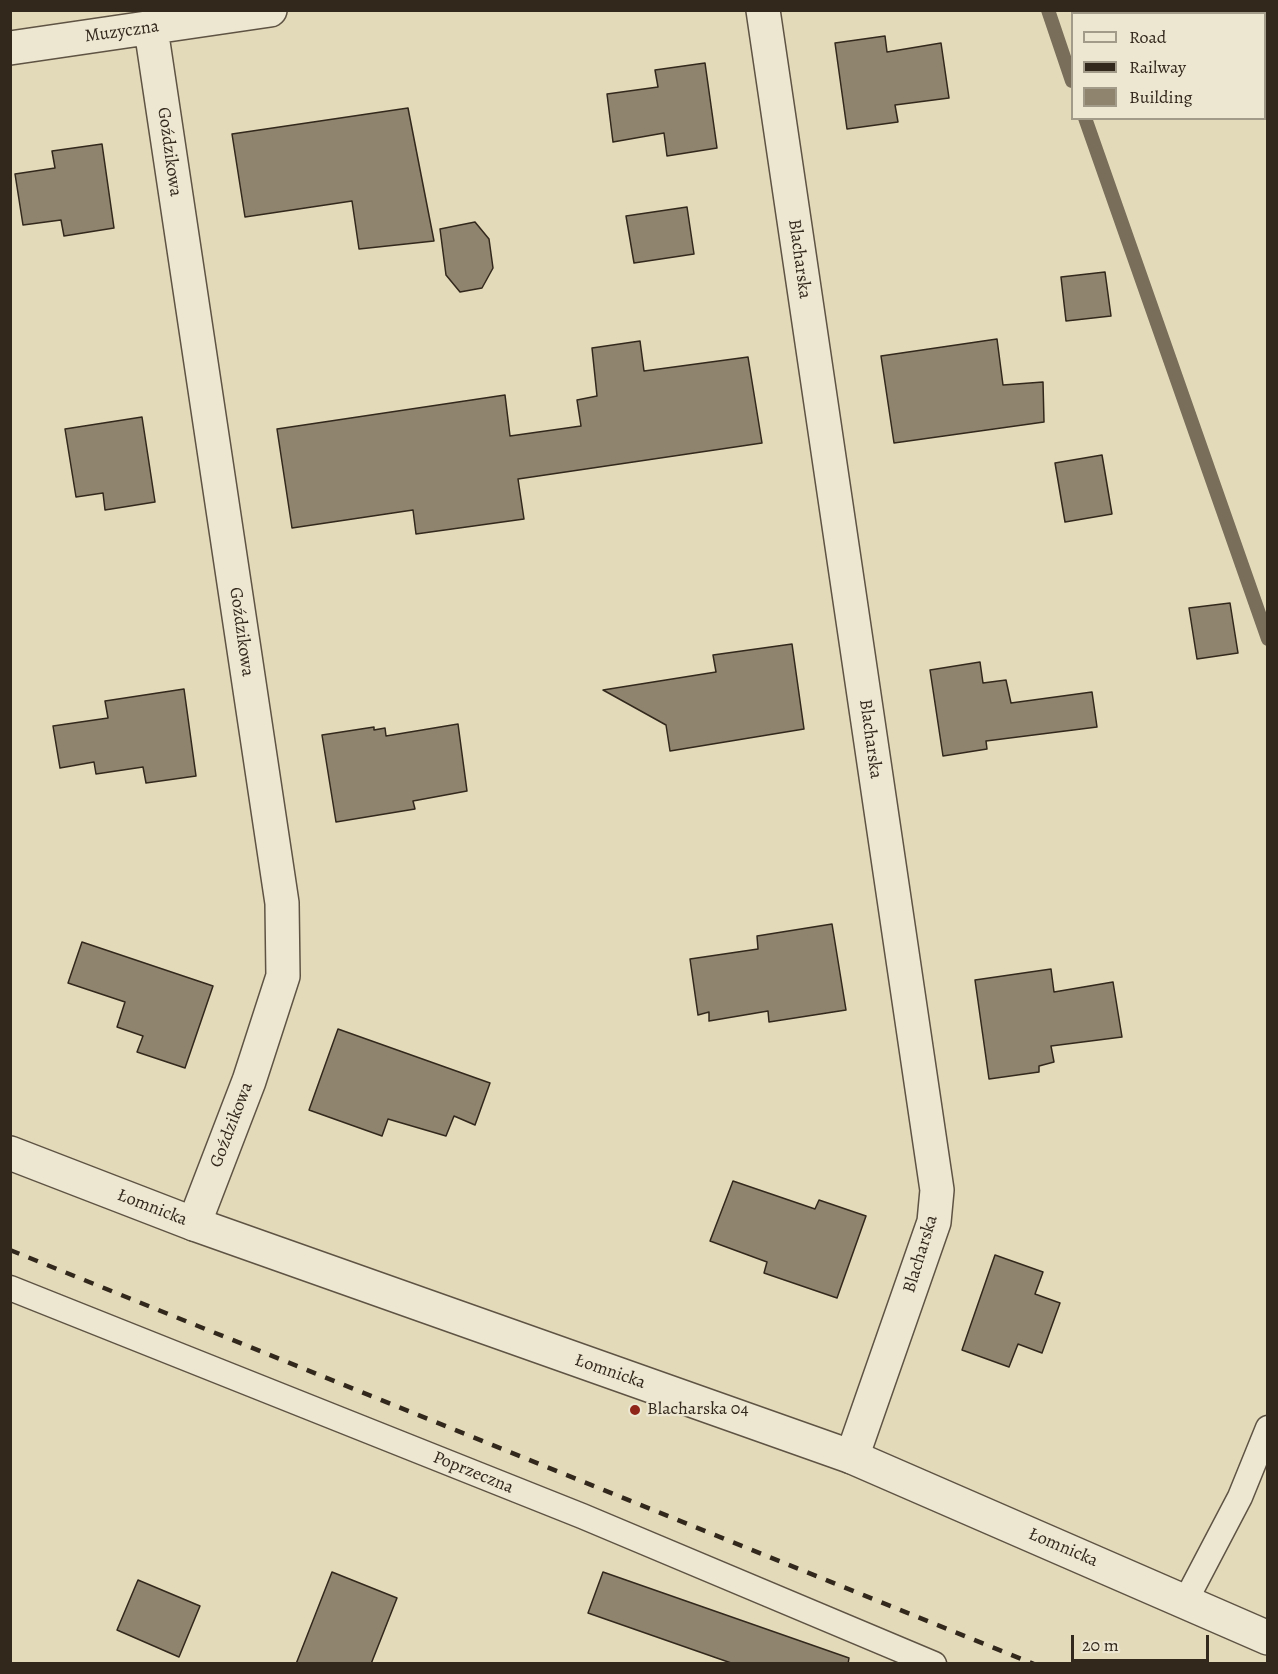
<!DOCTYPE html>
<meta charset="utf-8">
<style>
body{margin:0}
#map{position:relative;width:1278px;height:1674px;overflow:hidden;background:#e3daba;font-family:Alegreya,serif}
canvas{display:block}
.frame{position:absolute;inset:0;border:12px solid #33281c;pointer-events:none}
.legend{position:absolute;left:1071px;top:12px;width:195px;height:108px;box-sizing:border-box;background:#ede7d2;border:2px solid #a39b89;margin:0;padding:8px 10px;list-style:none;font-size:18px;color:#33281c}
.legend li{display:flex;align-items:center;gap:12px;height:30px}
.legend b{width:30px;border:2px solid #a39b89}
.scale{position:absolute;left:1071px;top:1635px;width:138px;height:27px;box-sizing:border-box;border:3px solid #33281c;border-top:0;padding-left:8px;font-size:18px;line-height:21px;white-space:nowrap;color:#33281c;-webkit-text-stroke:4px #ede7d2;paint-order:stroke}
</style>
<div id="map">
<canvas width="1278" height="1674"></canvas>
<div class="frame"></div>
<ul class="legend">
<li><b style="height:8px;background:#ede7d2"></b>Road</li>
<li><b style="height:8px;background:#33281c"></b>Railway</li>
<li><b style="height:16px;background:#8f856e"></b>Building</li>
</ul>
<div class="scale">20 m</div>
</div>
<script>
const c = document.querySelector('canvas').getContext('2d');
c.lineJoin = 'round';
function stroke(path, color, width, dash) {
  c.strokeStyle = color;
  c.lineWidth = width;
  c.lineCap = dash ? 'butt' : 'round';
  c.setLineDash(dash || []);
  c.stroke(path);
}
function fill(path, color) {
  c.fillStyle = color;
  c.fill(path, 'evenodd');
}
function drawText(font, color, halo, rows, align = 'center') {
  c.font = font + ' Alegreya,serif';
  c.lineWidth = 4.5;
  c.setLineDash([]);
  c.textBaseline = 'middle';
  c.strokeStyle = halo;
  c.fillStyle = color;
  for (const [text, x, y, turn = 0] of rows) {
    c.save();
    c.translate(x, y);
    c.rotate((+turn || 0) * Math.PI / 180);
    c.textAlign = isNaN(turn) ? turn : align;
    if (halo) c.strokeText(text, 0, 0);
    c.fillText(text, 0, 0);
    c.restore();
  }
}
stroke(new Path2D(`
 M 1048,10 L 1072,81
 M 1085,118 L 1268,639`), '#796e5a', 14);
const building = new Path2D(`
 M 885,36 L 887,52 L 941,43 L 949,98 L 895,105 L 898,122 L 847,129 L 835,43 Z
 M 705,63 L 717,148 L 667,156 L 664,133 L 613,142 L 607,94 L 658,87 L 655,70 Z
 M 408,108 L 434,241 L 359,249 L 352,201 L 245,217 L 232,134 Z
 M 102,144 L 114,228 L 64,236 L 61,220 L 23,225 L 15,174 L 55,168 L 52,151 Z
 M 687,207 L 694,254 L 634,263 L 626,216 Z
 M 475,222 L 489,239 L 493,268 L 482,288 L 460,292 L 446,275 L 440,229 Z
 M 1105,272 L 1111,316 L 1066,321 L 1061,277 Z
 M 997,339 L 1003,385 L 1043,382 L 1044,422 L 894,443 L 881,356 Z
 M 640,341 L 644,371 L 748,357 L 762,443 L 518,479 L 524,519 L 416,534 L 413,510 L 292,528 L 277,429 L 505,395 L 510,436 L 581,426 L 577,400 L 597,396 L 592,348 Z
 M 142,417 L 155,502 L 105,510 L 103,493 L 76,497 L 65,429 Z
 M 1102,455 L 1112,514 L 1065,522 L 1055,463 Z
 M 1230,603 L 1238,653 L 1197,659 L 1189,608 Z
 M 792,644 L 804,729 L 670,751 L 666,725 L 603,690 L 716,672 L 713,655 Z
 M 980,662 L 983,683 L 1006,680 L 1011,703 L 1092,692 L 1097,727 L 986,741 L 987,749 L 943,756 L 930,670 Z
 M 184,689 L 196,776 L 146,783 L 143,767 L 96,774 L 94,762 L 60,768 L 53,726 L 108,718 L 105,701 Z
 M 458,724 L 467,791 L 413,801 L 415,809 L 336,822 L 322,735 L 374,727 L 374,730 L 385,728 L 386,736 Z
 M 832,924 L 846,1010 L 769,1022 L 768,1011 L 709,1021 L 709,1012 L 698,1015 L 690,959 L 758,949 L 757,936 Z
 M 82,942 L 213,986 L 185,1068 L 137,1052 L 143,1036 L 117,1027 L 125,1002 L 68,983 Z
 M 1051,969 L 1054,992 L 1113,982 L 1122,1037 L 1051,1046 L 1054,1062 L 1039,1066 L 1039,1072 L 989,1079 L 975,980 Z
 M 338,1029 L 490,1083 L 475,1125 L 454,1116 L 446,1136 L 388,1119 L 382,1136 L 309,1110 Z
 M 733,1181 L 815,1209 L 819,1200 L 866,1216 L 837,1298 L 764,1273 L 767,1262 L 710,1241 Z
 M 995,1255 L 1043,1272 L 1035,1294 L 1060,1303 L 1042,1353 L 1018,1344 L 1009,1367 L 962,1350 Z
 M 332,1572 L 397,1598 L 371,1664 L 296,1664 Z
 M 603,1572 L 849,1658 L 848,1664 L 734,1664 L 588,1613 Z
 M 138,1580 L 200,1606 L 179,1657 L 117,1630 Z`);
fill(building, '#8f856e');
stroke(building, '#33281c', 1.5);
const service = new Path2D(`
 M 10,1288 L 582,1516 L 934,1664
 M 1186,1600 L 1240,1497 L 1268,1428`);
const minor = new Path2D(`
 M 763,10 L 937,1190 L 934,1222 L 852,1457
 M 151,29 L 282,903 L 283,976 L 249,1081 L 194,1224
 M 10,48 L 270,10`);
const tertiary = new Path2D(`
 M 10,1153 L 194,1224 L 852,1457 L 1268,1638`);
stroke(service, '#5f5444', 27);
stroke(minor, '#5f5444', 36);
stroke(tertiary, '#5f5444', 36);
stroke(service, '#ede7d2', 24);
stroke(minor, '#ede7d2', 33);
stroke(tertiary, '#ede7d2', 33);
stroke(new Path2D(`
 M 10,1250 L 1034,1664`), '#33281c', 4.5, [10, 10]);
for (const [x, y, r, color] of [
 [635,1410,6,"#8f2418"]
]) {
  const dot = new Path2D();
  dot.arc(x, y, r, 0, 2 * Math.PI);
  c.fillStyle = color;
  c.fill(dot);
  stroke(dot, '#ede7d2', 2);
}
drawText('18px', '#33281c', '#ede7d2', [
 ["Muzyczna",122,32,-8],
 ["Goździkowa",169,152,82],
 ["Blacharska",799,259,82],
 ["Goździkowa",241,632,82],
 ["Blacharska",870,739,82],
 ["Goździkowa",232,1125,-69],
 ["Łomnicka",152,1208,21],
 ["Blacharska",921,1254,-73],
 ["Łomnicka",610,1372,19],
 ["Poprzeczna",473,1473,22],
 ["Łomnicka",1063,1548,23]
]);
drawText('18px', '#33281c', '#ede7d2', [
 ["Blacharska 04",647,1410]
], 'left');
</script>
